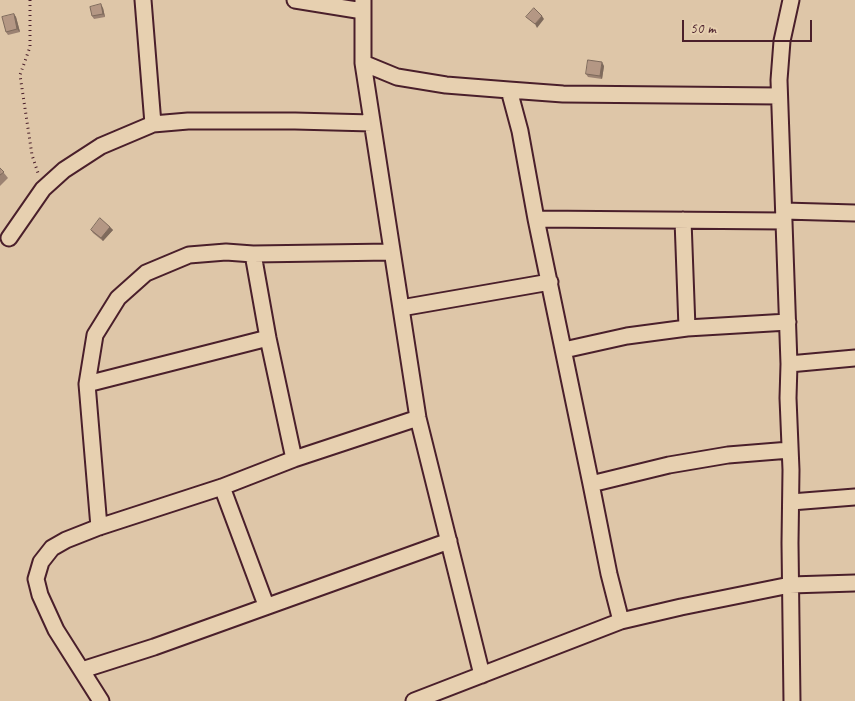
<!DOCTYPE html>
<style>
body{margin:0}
#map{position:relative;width:855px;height:701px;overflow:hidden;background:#dec6a8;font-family:Caveat,sans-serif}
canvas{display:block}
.scale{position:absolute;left:682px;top:20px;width:130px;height:22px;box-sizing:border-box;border:2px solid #4a1f2b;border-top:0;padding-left:6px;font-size:15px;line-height:18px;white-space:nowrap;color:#4a1f2b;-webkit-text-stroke:4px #e7d0b0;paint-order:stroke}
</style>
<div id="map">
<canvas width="855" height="701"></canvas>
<div class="scale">50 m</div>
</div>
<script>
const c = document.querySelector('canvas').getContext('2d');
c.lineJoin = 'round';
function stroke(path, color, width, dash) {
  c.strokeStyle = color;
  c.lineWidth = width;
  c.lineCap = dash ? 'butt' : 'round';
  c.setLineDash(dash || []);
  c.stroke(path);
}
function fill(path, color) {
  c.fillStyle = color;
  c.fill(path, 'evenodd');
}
const minor = new Path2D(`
 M 143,0 L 153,124
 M 295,0 L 363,11
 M 363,0 L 363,63 L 418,418 L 482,675
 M 791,0 L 782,41 L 779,80 L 789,364 L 788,398 L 791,470 L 790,543 L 792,701
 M 363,63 L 397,77 L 446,85 L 509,90 L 563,94 L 779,96
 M 509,90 L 520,131 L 536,219 L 591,484 L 609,574 L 621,621
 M 784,211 L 855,213
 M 536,219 L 784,221
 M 683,220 L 687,328
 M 9,238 L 43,189 L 64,170 L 101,146 L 153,124 L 188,121 L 295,121 L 372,123
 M 253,254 L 268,338 L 294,459
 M 401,308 L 550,282
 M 564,350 L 627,336 L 687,328 L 788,322
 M 789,364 L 855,358
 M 87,384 L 268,338
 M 591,484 L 669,465 L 728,455 L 790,450
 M 222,487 L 266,605
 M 791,502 L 855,497
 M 99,527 L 87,384 L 95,335 L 118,298 L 146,273 L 189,255 L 226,252 L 253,254 L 391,252
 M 82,670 L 154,647 L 449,541
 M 101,701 L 56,630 L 40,595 L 36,579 L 41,562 L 52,548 L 66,540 L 99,527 L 222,487 L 294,459 L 418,418
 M 414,701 L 621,621 L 681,607 L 790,585 L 855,583`);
stroke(minor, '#4a1f2b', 19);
stroke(new Path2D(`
 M 30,0 L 30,47 L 20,75 L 32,155 L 38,173`), '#4a1f2b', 3, [1, 4]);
stroke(minor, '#e7d0b0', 15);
fill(new Path2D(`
 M 103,8 L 105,17 L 94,19 L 92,16 Z
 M 14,14 L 16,17 L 20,32 L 8,35 L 6,32 Z
 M 604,66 L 602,79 L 588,77 L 586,74 Z
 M 0,168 L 8,178 L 0,186 Z
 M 110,227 L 113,230 L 103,241 L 93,233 L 91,230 Z`), '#9b8272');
fill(new Path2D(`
 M 101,4 L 103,8 L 105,17 L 103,14 Z
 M 14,14 L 16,17 L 20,32 L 17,29 Z
 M 542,16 L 544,19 L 537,28 L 535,24 Z
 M 602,62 L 604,66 L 602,79 L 600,76 Z
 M 110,227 L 113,230 L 103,241 L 101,238 Z`), '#7e6a5c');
const building = new Path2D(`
 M 101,4 L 103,14 L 92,16 L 90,7 Z
 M 534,8 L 542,16 L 535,24 L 526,17 Z
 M 14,14 L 17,29 L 6,32 L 2,17 Z
 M 588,60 L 602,62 L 600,76 L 586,74 Z
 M 0,168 L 4,172 L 0,175 Z
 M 100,218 L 110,227 L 101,238 L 91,230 Z`);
fill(building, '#b49784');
stroke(building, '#7e6a5c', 1);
</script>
